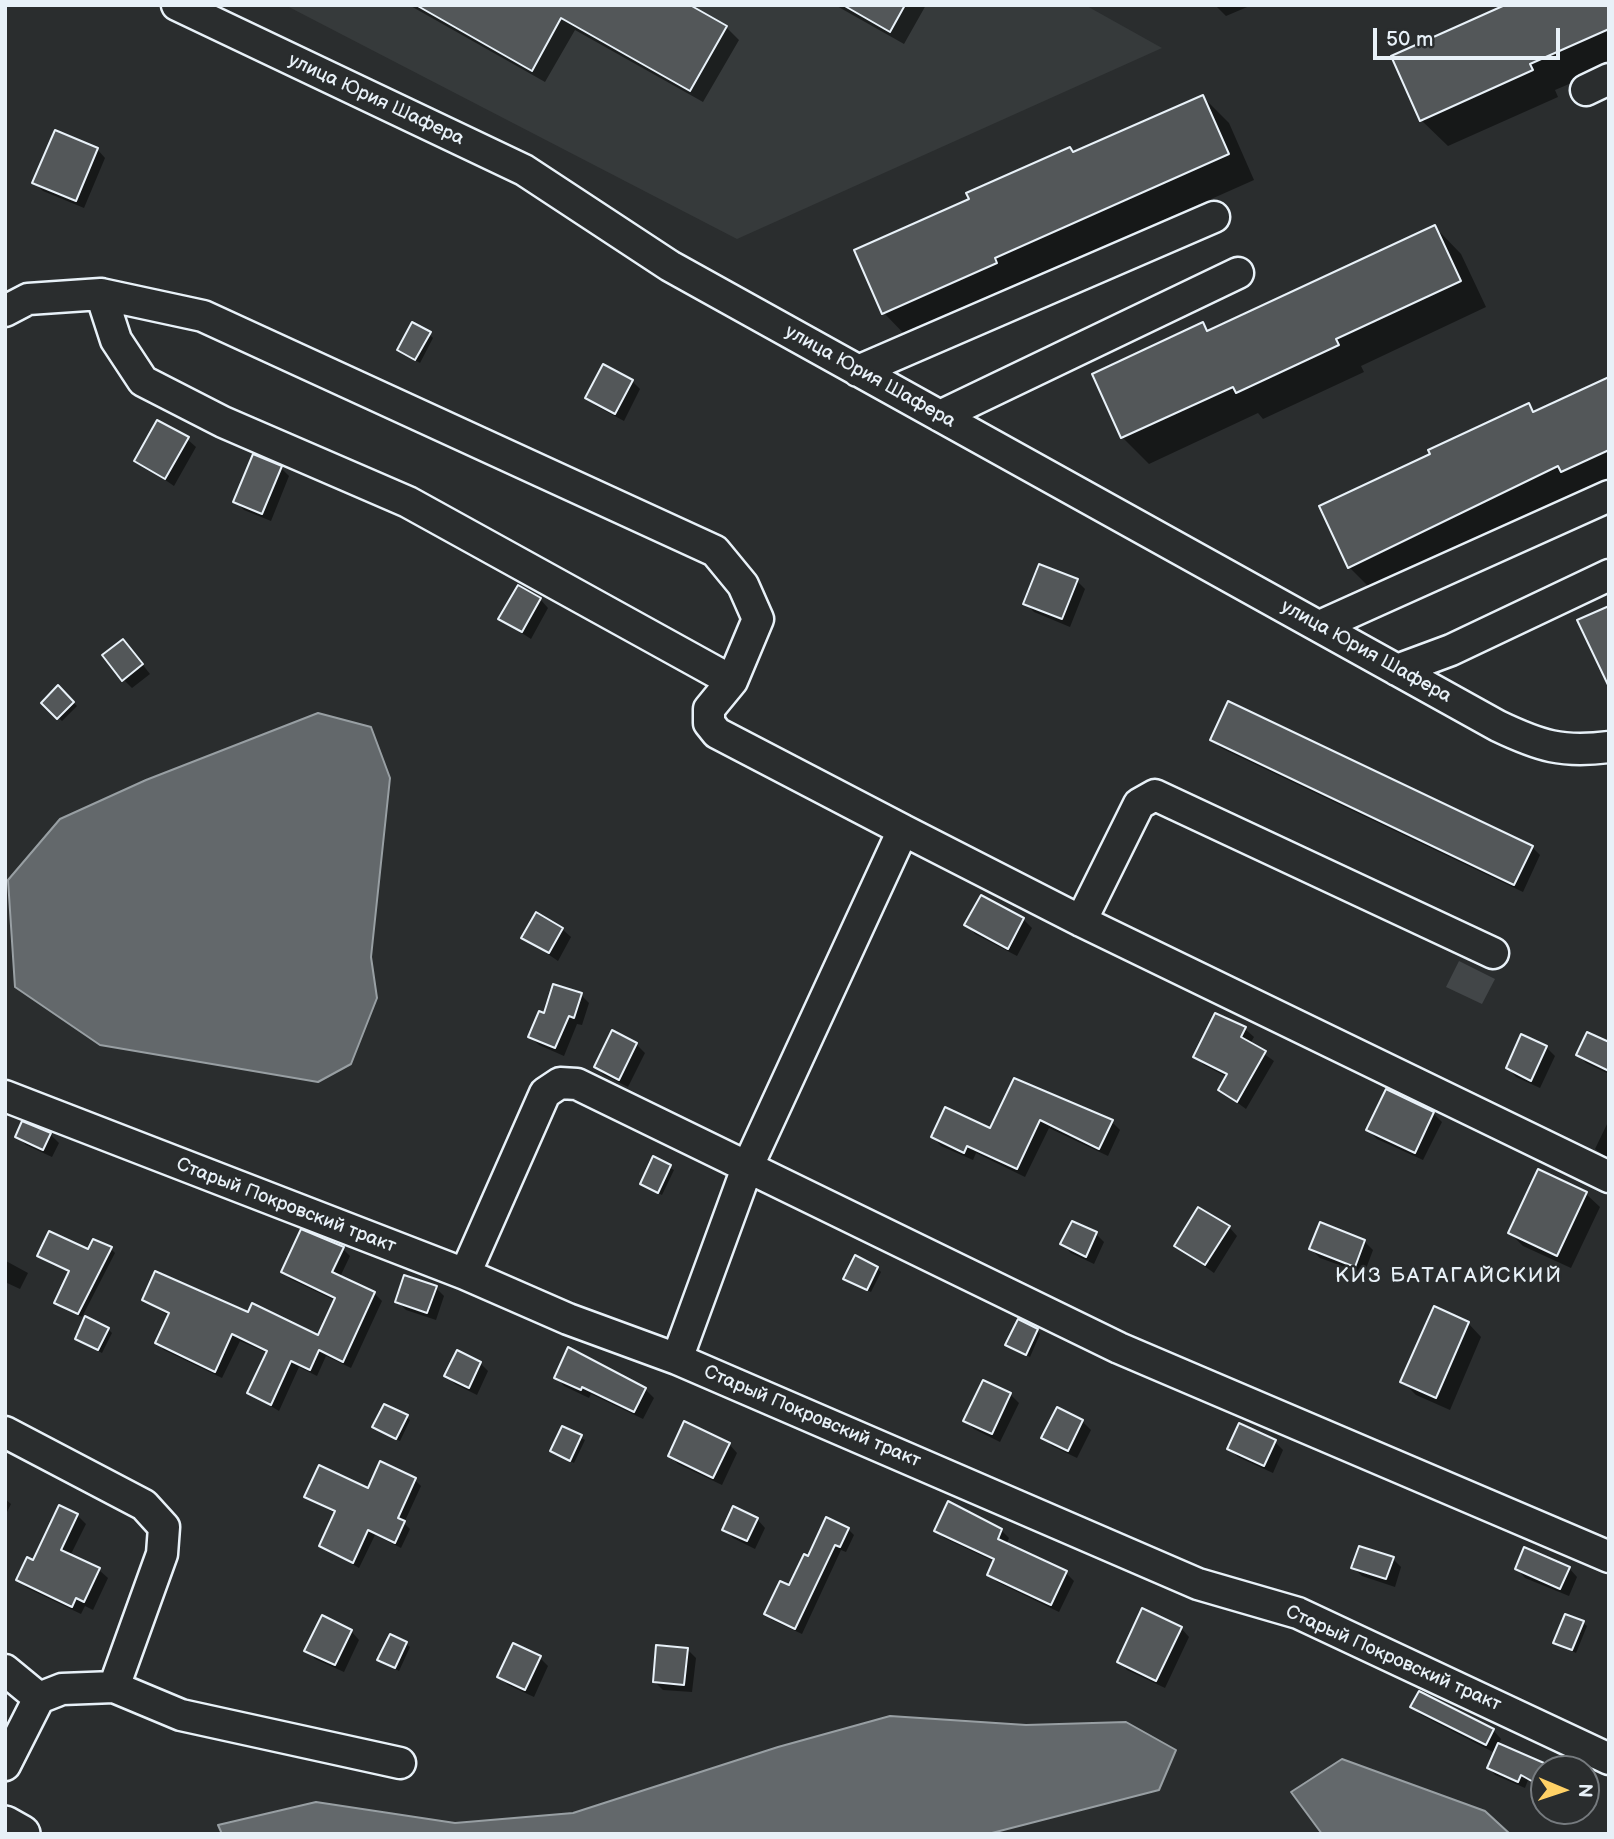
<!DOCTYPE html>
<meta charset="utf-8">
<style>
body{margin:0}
#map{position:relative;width:1614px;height:1839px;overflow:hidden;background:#2a2d2e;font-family:"Balsamiq Sans",sans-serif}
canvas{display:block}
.frame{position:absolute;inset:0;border:7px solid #e8f1f8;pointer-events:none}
.north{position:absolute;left:1530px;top:1755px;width:70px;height:70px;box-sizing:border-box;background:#2a2d2e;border:2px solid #767b7f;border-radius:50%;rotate:92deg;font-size:19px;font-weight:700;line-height:28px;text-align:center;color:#e8f1f8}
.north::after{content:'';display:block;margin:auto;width:24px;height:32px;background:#ffd166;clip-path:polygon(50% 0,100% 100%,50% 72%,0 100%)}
.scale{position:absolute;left:1373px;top:28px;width:187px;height:32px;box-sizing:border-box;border:4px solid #e8f1f8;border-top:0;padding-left:9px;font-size:21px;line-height:24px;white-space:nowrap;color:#e8f1f8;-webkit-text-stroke:5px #2a2d2e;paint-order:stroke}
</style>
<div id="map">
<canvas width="1614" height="1839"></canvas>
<div class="frame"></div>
<div class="north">N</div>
<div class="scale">50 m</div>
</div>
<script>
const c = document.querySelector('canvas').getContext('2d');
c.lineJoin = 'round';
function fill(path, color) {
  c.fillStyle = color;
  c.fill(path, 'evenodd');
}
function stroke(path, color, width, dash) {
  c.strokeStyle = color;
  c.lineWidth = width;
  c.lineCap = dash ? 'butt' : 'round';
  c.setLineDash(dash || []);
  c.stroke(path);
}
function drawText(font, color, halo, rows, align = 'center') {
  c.font = font + ' "Balsamiq Sans",sans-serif';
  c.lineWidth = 5;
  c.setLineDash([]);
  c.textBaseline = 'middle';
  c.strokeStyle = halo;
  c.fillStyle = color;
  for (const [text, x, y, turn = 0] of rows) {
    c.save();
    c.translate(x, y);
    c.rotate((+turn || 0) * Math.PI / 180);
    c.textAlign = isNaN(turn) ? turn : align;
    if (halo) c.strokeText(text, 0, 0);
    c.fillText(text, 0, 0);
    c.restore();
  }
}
fill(new Path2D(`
 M 285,5 L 1085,5 L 1162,48 L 737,239 Z`), '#363a3b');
fill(new Path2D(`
 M 1459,961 L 1495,979 L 1482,1004 L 1446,987 Z`), '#424648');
const water = new Path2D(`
 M 318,713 L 371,727 L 390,778 L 371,957 L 377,998 L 351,1064 L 318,1082 L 100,1045 L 15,987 L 8,880 L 60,819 L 146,780 Z
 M 890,1716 L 1026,1725 L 1126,1722 L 1176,1750 L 1159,1790 L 988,1834 L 222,1834 L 218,1825 L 316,1802 L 455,1823 L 573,1813 L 778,1747 Z
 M 1342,1759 L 1485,1811 L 1510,1834 L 1322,1834 L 1291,1792 Z`);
fill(water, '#63686b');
stroke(water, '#989fa3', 2);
fill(new Path2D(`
 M 409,5 L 687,5 L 726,27 L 739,40 L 703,102 L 575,30 L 545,82 Z
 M 835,5 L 926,5 L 904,44 Z
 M 1215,5 L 1252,5 L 1226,16 Z
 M 1609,5 L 1609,67 L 1555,90 L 1558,97 L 1448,146 L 1421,120 Z
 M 1203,97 L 1229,123 L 1254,180 L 1020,284 L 1022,290 L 910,340 L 884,313 L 857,251 L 971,200 L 1070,149 L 1074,153 Z
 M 97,149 L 105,158 L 84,208 L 43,191 L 34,183 Z
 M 1435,227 L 1461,254 L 1486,307 L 1361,366 L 1364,372 L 1263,419 L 1258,413 L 1149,464 L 1122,437 L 1203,325 L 1210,332 Z
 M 429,334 L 433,338 L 420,363 L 399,350 Z
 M 1609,379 L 1609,488 L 1375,593 L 1349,567 L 1433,455 L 1529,405 L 1536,413 Z
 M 632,381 L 640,389 L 624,421 L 596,406 L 587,398 Z
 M 187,439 L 196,447 L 174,486 L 136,460 Z
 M 281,468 L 289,476 L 271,521 L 244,510 L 235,501 Z
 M 1077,581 L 1085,589 L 1070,627 L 1034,612 L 1026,604 Z
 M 540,599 L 548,608 L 531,639 L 500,619 Z
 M 131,650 L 150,674 L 132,688 L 123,679 Z
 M 58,688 L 77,706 L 62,721 L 43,703 Z
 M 1212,740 L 1532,847 L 1540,855 L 1523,892 L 1221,748 Z
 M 1023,919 L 1032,928 L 1017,956 L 975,934 L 967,925 Z
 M 562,929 L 571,937 L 558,961 L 523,937 Z
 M 581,995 L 589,1003 L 582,1025 L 577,1024 L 564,1056 L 539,1045 L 530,1037 L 545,1016 Z
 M 1245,1029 L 1254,1037 L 1250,1044 L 1274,1061 L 1246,1109 L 1220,1090 L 1227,1077 L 1204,1065 L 1195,1056 Z
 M 636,1044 L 645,1053 L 628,1087 L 604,1075 L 596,1067 Z
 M 1609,1044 L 1609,1074 L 1586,1063 L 1578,1055 Z
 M 1546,1047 L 1555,1056 L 1540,1088 L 1516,1077 L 1508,1068 Z
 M 1015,1080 L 1112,1122 L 1120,1130 L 1108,1156 L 1049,1128 L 1025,1177 L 976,1153 L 973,1160 L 941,1146 L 933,1137 L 991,1131 Z
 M 1433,1113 L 1442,1122 L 1423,1160 L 1377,1139 L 1368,1130 Z
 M 1609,1120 L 1609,1159 L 1595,1149 Z
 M 50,1134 L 59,1143 L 52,1157 L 26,1145 L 17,1136 Z
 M 654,1159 L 674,1170 L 662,1195 L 642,1184 Z
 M 1539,1171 L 1586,1194 L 1600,1207 L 1571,1268 L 1523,1246 L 1510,1233 Z
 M 1229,1227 L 1237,1236 L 1214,1273 L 1176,1246 Z
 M 1096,1234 L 1104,1242 L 1094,1264 L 1071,1253 L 1062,1244 Z
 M 1364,1241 L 1373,1250 L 1364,1274 L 1320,1258 L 1311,1249 Z
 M 111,1249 L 115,1253 L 82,1317 L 60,1306 L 56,1302 L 70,1272 L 40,1255 Z
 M 343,1249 L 327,1279 L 330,1280 L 344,1250 L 350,1256 L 340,1277 L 374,1293 L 382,1301 L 351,1368 L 326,1356 L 317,1376 L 299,1367 L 279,1411 L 249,1393 L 267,1353 L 240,1341 L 222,1378 L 164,1350 L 157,1343 L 169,1316 L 144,1300 L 249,1315 L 318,1337 L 336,1301 L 290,1279 L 283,1272 Z
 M 6,1261 L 28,1273 L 20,1289 L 5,1282 Z
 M 877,1268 L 881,1272 L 871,1292 L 845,1278 Z
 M 436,1288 L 444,1296 L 436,1320 L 406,1310 L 397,1301 Z
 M 1468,1323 L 1481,1337 L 1450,1410 L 1416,1395 L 1403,1382 Z
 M 108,1329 L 112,1333 L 102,1353 L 77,1339 Z
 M 1037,1330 L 1040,1334 L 1030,1357 L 1007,1345 Z
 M 480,1363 L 488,1371 L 477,1395 L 455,1384 L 446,1376 Z
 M 556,1377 L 645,1389 L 654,1398 L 643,1419 L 591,1394 L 589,1398 L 564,1386 Z
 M 984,1382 L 1010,1394 L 1019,1403 L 1000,1442 L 974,1429 L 965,1421 Z
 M 407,1417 L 410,1420 L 400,1441 L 374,1427 Z
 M 1082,1421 L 1091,1430 L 1077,1458 L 1052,1446 L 1044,1438 Z
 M 563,1428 L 585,1440 L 574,1463 L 552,1451 Z
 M 1275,1442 L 1283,1450 L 1273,1473 L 1238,1457 L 1229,1448 Z
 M 729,1444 L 737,1453 L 722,1485 L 678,1464 L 670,1456 Z
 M 415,1480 L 421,1486 L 404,1523 L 410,1529 L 401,1548 L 375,1535 L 359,1568 L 321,1546 L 336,1514 L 306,1496 L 368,1491 Z
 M 5,1499 L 11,1504 L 5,1516 Z
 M 77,1515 L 86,1524 L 70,1556 L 99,1570 L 108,1578 L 93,1610 L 85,1606 L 81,1614 L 27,1588 L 18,1580 Z
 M 757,1519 L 765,1528 L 755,1549 L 733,1538 L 724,1529 Z
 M 848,1529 L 854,1535 L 846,1552 L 841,1550 L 802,1634 L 772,1620 L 766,1614 L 790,1588 L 809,1558 Z
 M 1001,1530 L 1009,1538 L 1006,1545 L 1066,1573 L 1074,1581 L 1059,1612 L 997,1582 L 989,1574 L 995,1562 L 944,1538 L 937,1531 Z
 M 1393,1559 L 1401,1567 L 1395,1587 L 1362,1576 L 1353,1567 Z
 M 1569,1568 L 1577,1577 L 1569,1596 L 1525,1578 L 1517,1569 Z
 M 1583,1623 L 1587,1626 L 1576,1653 L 1555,1643 Z
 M 1181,1628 L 1189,1637 L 1165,1688 L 1127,1670 L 1119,1661 Z
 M 351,1631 L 359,1640 L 344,1672 L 315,1659 L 307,1650 Z
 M 406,1644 L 410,1647 L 399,1671 L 380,1660 Z
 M 687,1649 L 696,1658 L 692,1692 L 663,1690 L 654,1681 Z
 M 540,1658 L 548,1666 L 534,1697 L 508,1685 L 499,1676 Z
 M 1412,1707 L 1493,1730 L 1501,1739 L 1498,1745 L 1553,1769 L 1544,1769 L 1544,1789 L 1528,1780 L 1525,1788 L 1495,1775 L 1489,1768 L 1495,1753 L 1421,1715 Z`), '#0007');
const building = new Path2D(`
 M 416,5 L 690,5 L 727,26 L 690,91 L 561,18 L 532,71 Z
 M 843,5 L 905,5 L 890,32 Z
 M 1505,5 L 1609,5 L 1609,29 L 1530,64 L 1533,70 L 1420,121 L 1391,56 Z
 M 1203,95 L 1229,154 L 995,258 L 997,263 L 882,314 L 854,250 L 969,199 L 966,193 L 1070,147 L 1073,152 Z
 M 55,130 L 98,148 L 76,201 L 32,183 Z
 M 1435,225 L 1461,281 L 1336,339 L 1339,345 L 1236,393 L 1233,387 L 1121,438 L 1092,374 L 1203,322 L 1207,331 Z
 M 412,322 L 431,332 L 415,360 L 397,350 Z
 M 603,364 L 633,380 L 615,414 L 585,398 Z
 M 1609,377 L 1609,450 L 1561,472 L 1558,466 L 1348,568 L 1319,506 L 1430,454 L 1428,450 L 1529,403 L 1533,412 Z
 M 157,420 L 189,437 L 165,479 L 134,461 Z
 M 253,454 L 282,466 L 262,514 L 233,502 Z
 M 1039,564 L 1078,579 L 1062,619 L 1023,604 Z
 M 518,585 L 541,598 L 522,632 L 498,619 Z
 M 1609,606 L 1609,687 L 1577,620 Z
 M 123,639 L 143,664 L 122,681 L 102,655 Z
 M 58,685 L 74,702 L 57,719 L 41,703 Z
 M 1228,701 L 1533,846 L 1514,885 L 1210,740 Z
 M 981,895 L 1024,918 L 1008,949 L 964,925 Z
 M 536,912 L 563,928 L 549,953 L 521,938 Z
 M 553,984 L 582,993 L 574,1018 L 569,1016 L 555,1048 L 528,1037 L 539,1011 L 544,1013 Z
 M 1215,1013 L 1246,1027 L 1241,1037 L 1266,1051 L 1237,1102 L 1218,1090 L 1227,1074 L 1193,1057 Z
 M 612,1030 L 637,1043 L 619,1080 L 594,1067 Z
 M 1587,1032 L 1609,1042 L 1609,1071 L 1576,1055 Z
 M 1521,1034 L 1547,1046 L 1531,1081 L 1506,1068 Z
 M 1014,1078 L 1113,1120 L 1099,1149 L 1040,1120 L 1017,1169 L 967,1146 L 964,1153 L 931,1137 L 945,1107 L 990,1128 Z
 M 1386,1089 L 1434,1112 L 1415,1153 L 1366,1130 Z
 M 22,1121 L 51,1133 L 43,1150 L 15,1137 Z
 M 653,1156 L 671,1165 L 658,1193 L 640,1184 Z
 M 1538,1169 L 1587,1192 L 1557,1256 L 1508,1233 Z
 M 1198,1207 L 1230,1226 L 1205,1265 L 1174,1246 Z
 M 1072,1221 L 1097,1232 L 1086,1257 L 1060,1244 Z
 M 1320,1222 L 1365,1240 L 1355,1267 L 1309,1249 Z
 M 301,1229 L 344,1247 L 332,1272 L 375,1292 L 343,1362 L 319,1350 L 310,1370 L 291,1361 L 271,1405 L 247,1393 L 267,1351 L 232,1334 L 215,1372 L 155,1343 L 169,1313 L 142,1300 L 155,1271 L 248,1312 L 252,1303 L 318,1335 L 335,1298 L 281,1272 Z
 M 49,1231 L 88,1249 L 93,1239 L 112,1247 L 78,1314 L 54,1303 L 69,1271 L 37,1256 Z
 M 855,1255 L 878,1267 L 867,1290 L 843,1279 Z
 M 404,1275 L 437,1286 L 427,1313 L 395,1302 Z
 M 1434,1306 L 1469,1322 L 1436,1398 L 1400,1382 Z
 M 85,1316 L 109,1328 L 98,1350 L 75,1339 Z
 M 1018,1319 L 1038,1329 L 1026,1355 L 1005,1345 Z
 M 568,1347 L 646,1388 L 634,1412 L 582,1387 L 581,1390 L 554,1378 Z
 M 457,1350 L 481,1362 L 469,1388 L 444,1376 Z
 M 983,1380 L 1011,1393 L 992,1434 L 963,1421 Z
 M 384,1404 L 408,1415 L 396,1439 L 372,1427 Z
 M 1057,1407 L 1083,1420 L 1068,1451 L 1041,1438 Z
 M 684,1421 L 730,1443 L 713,1478 L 668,1456 Z
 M 1239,1423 L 1276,1440 L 1264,1466 L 1227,1449 Z
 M 562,1426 L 582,1435 L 570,1461 L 550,1451 Z
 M 380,1461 L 416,1478 L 398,1518 L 405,1521 L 395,1543 L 368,1530 L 353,1563 L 319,1546 L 335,1511 L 304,1497 L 319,1465 L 368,1488 Z
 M 948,1501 L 1002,1529 L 998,1539 L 1067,1571 L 1051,1605 L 987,1575 L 994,1559 L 934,1531 Z
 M 59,1505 L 78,1514 L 61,1550 L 100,1568 L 84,1602 L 76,1598 L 72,1607 L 16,1580 L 27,1557 L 33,1560 Z
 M 733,1506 L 758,1518 L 747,1541 L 722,1530 Z
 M 826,1517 L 849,1528 L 840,1547 L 835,1545 L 795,1629 L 764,1614 L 780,1581 L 789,1585 L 804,1554 L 808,1556 Z
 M 1359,1546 L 1394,1557 L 1386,1579 L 1351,1568 Z
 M 1524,1547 L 1570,1567 L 1560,1589 L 1515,1569 Z
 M 1142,1608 L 1182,1627 L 1156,1681 L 1117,1662 Z
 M 1565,1614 L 1584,1621 L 1572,1650 L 1553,1643 Z
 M 322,1615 L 352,1630 L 335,1665 L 304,1651 Z
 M 390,1634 L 407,1642 L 395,1668 L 377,1660 Z
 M 513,1643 L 541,1656 L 525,1690 L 497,1677 Z
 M 656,1645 L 688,1648 L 684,1685 L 653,1682 Z
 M 1419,1691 L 1494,1729 L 1486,1745 L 1410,1707 Z
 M 1498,1743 L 1544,1763 L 1544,1788 L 1521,1775 L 1518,1782 L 1487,1768 Z`);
fill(building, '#535759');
stroke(building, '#e8f1f8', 2);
const minor = new Path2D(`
 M 177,5 L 524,170 L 670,266 L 1498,726 C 1540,746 1562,753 1609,747
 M 1586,90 L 1609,79
 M 101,294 L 116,340 L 143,381 L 223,422 L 408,502 L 732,681
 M 5,311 L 28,299 L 101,294 L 203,316 L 715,551 L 743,585 L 758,619 L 732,681 L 709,709 L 709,723 L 717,733 L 903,830
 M 858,371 L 1214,217
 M 940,416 L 1238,273
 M 1320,626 L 1609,496
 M 1397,670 L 1451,650 L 1609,575
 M 1081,921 L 1139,804 L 1155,795 L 1493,953
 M 5,1096 L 465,1274 L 568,1319 L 677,1359 L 1198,1584 L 1298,1613 L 1609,1759
 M 465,1274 L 545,1093 L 560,1083 L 577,1084 L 1119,1348 L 1609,1557
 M 677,1359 L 747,1168 L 903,830 L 1081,921 L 1609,1177
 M 5,1432 L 144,1505 L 164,1527 L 162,1554 L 114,1687
 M 5,1670 L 39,1698
 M 5,1765 L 39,1698 L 62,1689 L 114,1687 L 181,1715 L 400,1763`);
const major = new Path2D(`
 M 5,1825 L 21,1834`);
stroke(minor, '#e8f1f8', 35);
stroke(major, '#e8f1f8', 42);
stroke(minor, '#2a2d2e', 30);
stroke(major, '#2a2d2e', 37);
drawText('19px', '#e8f1f8', '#2a2d2e', [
 ["улица Юрия Шафера",376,100,25],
 ["улица Юрия Шафера",870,377,29],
 ["улица Юрия Шафера",1366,652,29],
 ["Старый Покровский тракт",286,1206,21],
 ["Старый Покровский тракт",812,1417,23],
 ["Старый Покровский тракт",1393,1659,24]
]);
c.letterSpacing = '2px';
drawText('21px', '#e8f1f8', '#2a2d2e', [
 ["КИЗ БАТАГАЙСКИЙ",1449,1277]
]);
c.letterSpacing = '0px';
</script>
